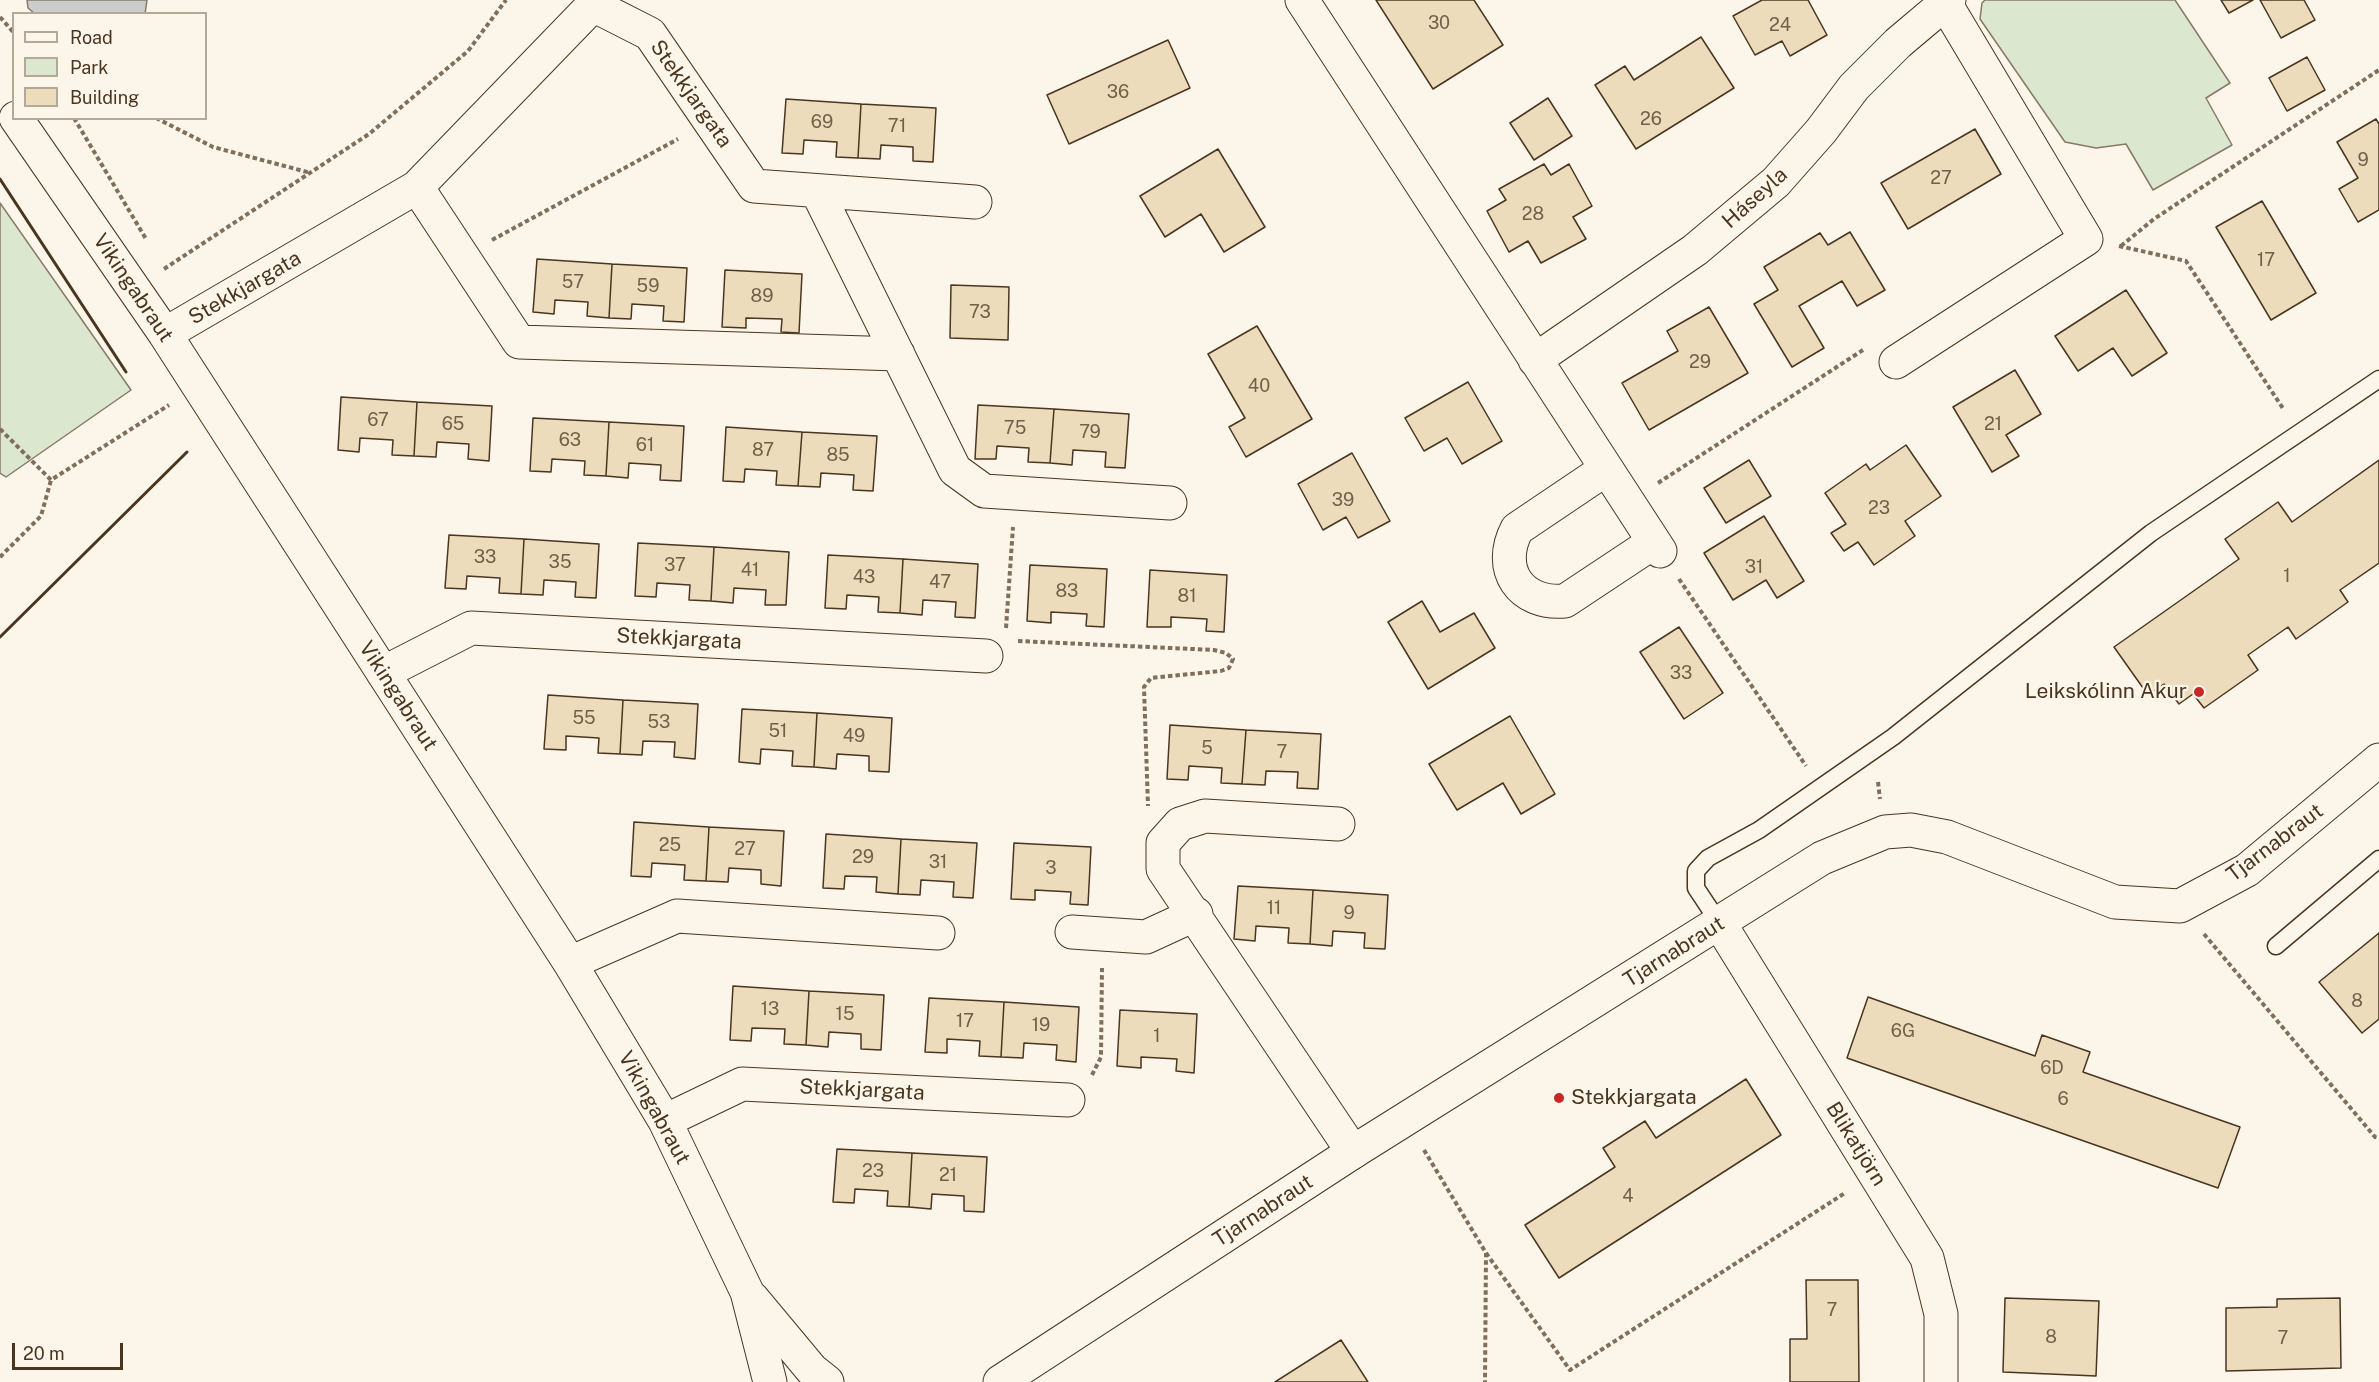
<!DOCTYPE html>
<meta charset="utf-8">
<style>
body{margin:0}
#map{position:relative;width:2379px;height:1382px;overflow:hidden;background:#fbf6e9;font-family:"Public Sans",sans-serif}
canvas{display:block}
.legend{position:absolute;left:12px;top:12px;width:195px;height:108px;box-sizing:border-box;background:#fbf6e9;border:2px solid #b4a999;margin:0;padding:8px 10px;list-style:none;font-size:18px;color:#4a3520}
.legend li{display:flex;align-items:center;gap:12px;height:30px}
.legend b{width:30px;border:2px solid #b4a999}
.scale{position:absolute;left:12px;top:1343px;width:111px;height:27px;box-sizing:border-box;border:3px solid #4a3520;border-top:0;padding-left:8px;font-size:18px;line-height:21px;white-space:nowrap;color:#4a3520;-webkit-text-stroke:4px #fbf6e9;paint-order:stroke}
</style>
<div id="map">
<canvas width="2379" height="1382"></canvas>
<ul class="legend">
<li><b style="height:8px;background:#fbf6e9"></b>Road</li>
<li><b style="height:16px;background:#dce7d0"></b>Park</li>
<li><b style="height:16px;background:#ecdcbc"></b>Building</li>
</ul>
<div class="scale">20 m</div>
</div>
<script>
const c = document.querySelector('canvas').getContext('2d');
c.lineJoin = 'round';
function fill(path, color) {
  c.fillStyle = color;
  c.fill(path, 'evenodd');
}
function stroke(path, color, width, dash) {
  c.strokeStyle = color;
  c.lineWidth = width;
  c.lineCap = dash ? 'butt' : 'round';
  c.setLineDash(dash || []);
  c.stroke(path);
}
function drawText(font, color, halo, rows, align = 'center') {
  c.font = font + ' "Public Sans",sans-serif';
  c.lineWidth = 4.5;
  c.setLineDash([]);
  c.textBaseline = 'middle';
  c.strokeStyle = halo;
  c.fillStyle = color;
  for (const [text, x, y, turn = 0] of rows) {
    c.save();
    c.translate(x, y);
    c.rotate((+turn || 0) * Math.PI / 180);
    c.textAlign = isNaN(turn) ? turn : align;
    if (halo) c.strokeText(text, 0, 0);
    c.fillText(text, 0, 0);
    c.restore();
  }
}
const green = new Path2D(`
 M 1985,0 L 2175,0 L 2230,83 L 2206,98 L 2232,145 L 2153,190 L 2126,144 L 2096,148 L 2065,142 L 1980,19 L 1982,3 Z
 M 0,203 L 131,390 L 6,477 L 0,473 Z`);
fill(green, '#dce7d0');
stroke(green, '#887966', 1.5);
const water = new Path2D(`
 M 27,0 L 147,0 L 145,14 L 34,13 L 28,8 Z`);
fill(water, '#c9cecd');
stroke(water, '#887966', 1.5);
const building = new Path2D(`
 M 1376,0 L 1474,0 L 1503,45 L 1433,89 Z
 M 1762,0 L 1808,0 L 1827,35 L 1790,56 L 1782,41 L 1755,55 L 1733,16 Z
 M 2221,0 L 2253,0 L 2229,13 Z
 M 2260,0 L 2304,0 L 2315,20 L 2281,38 Z
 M 1701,37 L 1734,88 L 1636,149 L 1595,85 L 1625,66 L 1634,80 Z
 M 1168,40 L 1190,88 L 1069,144 L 1047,95 Z
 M 2307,57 L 2325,90 L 2287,111 L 2269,78 Z
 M 1548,98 L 1572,136 L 1534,160 L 1510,123 Z
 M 786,99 L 861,104 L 858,158 L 836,157 L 837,142 L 804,140 L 803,154 L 782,153 Z
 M 861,104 L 936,108 L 933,162 L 913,161 L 913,147 L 881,145 L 880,159 L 858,158 Z
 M 2376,119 L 2379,124 L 2379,210 L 2358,222 L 2339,189 L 2358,178 L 2337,142 Z
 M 1975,129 L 2001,174 L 1908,229 L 1881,183 Z
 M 1218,149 L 1265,227 L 1224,252 L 1201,214 L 1165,237 L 1140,196 Z
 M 1544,164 L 1551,175 L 1569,164 L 1592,206 L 1573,217 L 1586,239 L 1541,263 L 1528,241 L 1509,252 L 1487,211 L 1506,200 L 1499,189 Z
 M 2262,201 L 2316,293 L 2271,320 L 2216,227 Z
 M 1850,232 L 1885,290 L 1857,306 L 1842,281 L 1799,306 L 1824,348 L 1792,367 L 1754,304 L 1778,290 L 1764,267 L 1820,233 L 1828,245 Z
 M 537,259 L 612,264 L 609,318 L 587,316 L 588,302 L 555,300 L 554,314 L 533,312 Z
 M 612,264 L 687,268 L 684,322 L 663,321 L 664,306 L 632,304 L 631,319 L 609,318 Z
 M 725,270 L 802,274 L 799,333 L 781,332 L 782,319 L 746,318 L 746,328 L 722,327 Z
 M 951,285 L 1009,287 L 1008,340 L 950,338 Z
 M 2126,290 L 2167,353 L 2132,376 L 2113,348 L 2078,371 L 2055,336 Z
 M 1709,307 L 1748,373 L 1649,430 L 1622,383 L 1678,351 L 1667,331 Z
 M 1257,326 L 1312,419 L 1246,457 L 1229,427 L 1245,418 L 1208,354 Z
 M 2015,370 L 2041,414 L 2006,435 L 2019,456 L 1992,472 L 1953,407 Z
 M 1468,382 L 1502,441 L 1462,464 L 1447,438 L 1424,451 L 1405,418 Z
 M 341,397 L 417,402 L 414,456 L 392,455 L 393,440 L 360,438 L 359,452 L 338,450 Z
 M 417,402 L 492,406 L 489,461 L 468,459 L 469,444 L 437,442 L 436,457 L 414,456 Z
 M 978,405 L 1054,409 L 1050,463 L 1028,462 L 1029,448 L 997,446 L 996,459 L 975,459 Z
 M 1054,409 L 1129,414 L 1125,468 L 1105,467 L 1106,452 L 1073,450 L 1072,465 L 1050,463 Z
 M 533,418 L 609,422 L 606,476 L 584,475 L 585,461 L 552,459 L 551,472 L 530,471 Z
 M 609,422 L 684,426 L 681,481 L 660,480 L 661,465 L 629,463 L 628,478 L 606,476 Z
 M 726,427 L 802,432 L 798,486 L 776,485 L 777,471 L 745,469 L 744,482 L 723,481 Z
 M 802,432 L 877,436 L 873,491 L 853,490 L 854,475 L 821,473 L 820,487 L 798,486 Z
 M 1906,445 L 1941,496 L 1905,521 L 1915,536 L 1874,565 L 1858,542 L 1844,551 L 1831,533 L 1846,524 L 1825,493 L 1866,464 L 1870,470 Z
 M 1352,453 L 1390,521 L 1358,538 L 1346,517 L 1323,530 L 1298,484 Z
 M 1749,460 L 1771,496 L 1726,523 L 1704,488 Z
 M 2379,460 L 2379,563 L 2340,590 L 2348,602 L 2296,639 L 2288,627 L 2248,655 L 2258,670 L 2204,708 L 2193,694 L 2179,704 L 2164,684 L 2148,695 L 2114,647 L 2239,559 L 2225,539 L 2278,502 L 2292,522 Z
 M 1764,516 L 1804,581 L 1777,598 L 1766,580 L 1733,600 L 1704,553 Z
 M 449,535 L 524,539 L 521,594 L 499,593 L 500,578 L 467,576 L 466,589 L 445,588 Z
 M 524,539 L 599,544 L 596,598 L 575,597 L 576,582 L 544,580 L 543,595 L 521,594 Z
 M 638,543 L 714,547 L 711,601 L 689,600 L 690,585 L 657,583 L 656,597 L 635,596 Z
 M 714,547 L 789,552 L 786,605 L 765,605 L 766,590 L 734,588 L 733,603 L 711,601 Z
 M 828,555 L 903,559 L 900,613 L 878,612 L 879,597 L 847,595 L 846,609 L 825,608 Z
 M 903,559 L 978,564 L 975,618 L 955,617 L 956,602 L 923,600 L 922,615 L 900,613 Z
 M 1030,565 L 1107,569 L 1104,627 L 1086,626 L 1087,614 L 1051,612 L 1051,623 L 1027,621 Z
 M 1150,570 L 1227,575 L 1224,632 L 1206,631 L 1207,619 L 1171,617 L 1171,627 L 1147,627 Z
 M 1422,601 L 1440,632 L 1474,613 L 1495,648 L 1428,689 L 1388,622 Z
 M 1679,627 L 1723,693 L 1684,719 L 1640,652 Z
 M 548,695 L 623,700 L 620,754 L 598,753 L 599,738 L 566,736 L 566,750 L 544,749 Z
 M 623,700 L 698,704 L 695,759 L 674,757 L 675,742 L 643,741 L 642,755 L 620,754 Z
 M 742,709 L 817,713 L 814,767 L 792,766 L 793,751 L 761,749 L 760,764 L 739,762 Z
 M 817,713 L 892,718 L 889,772 L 869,771 L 869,756 L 837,754 L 836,769 L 814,767 Z
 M 1510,716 L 1555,794 L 1521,814 L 1503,783 L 1457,810 L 1429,764 Z
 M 1170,725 L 1246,730 L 1242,784 L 1221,783 L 1222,768 L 1189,766 L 1188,780 L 1167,779 Z
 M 1246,730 L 1321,734 L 1318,789 L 1297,788 L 1298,772 L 1266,771 L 1265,785 L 1242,784 Z
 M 634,822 L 709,827 L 706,881 L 684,880 L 685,865 L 652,863 L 651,877 L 631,876 Z
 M 709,827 L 784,831 L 781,886 L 761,884 L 761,870 L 729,868 L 728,882 L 706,881 Z
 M 826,834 L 901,839 L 898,894 L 876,892 L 877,877 L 845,876 L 844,889 L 823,888 Z
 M 901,839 L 977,843 L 973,898 L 953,897 L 954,882 L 921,880 L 920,895 L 898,894 Z
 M 1014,843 L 1091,847 L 1088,905 L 1070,904 L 1071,892 L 1035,890 L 1035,900 L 1011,899 Z
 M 1238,886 L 1313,890 L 1310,944 L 1288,943 L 1289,928 L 1256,926 L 1255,941 L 1234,939 Z
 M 1313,890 L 1388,895 L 1385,949 L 1364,948 L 1365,933 L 1333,931 L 1332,946 L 1310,944 Z
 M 2379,933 L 2379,1019 L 2362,1033 L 2319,982 Z
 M 733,986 L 809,991 L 806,1045 L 784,1044 L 785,1029 L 752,1028 L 751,1041 L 730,1040 Z
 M 809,991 L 884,995 L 881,1050 L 861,1049 L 861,1034 L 829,1032 L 828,1047 L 806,1045 Z
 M 1868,997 L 2035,1056 L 2042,1035 L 2090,1052 L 2083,1072 L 2240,1127 L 2218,1188 L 1847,1058 Z
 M 929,998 L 1004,1002 L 1001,1057 L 979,1056 L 980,1041 L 947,1039 L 947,1053 L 925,1052 Z
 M 1004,1002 L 1079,1007 L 1076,1062 L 1056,1060 L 1057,1045 L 1024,1043 L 1023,1058 L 1001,1057 Z
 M 1120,1010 L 1197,1014 L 1194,1073 L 1176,1071 L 1177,1059 L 1141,1057 L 1141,1068 L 1117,1066 Z
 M 1746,1079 L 1781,1135 L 1559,1278 L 1525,1225 L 1615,1167 L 1603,1148 L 1645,1121 L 1656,1138 Z
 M 837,1149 L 912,1153 L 909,1207 L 887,1206 L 888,1191 L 855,1189 L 854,1203 L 833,1202 Z
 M 912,1153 L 987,1157 L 984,1212 L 964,1211 L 964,1196 L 932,1194 L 931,1209 L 909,1207 Z
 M 1806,1280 L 1858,1280 L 1859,1382 L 1790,1382 L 1790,1339 L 1807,1339 Z
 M 2005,1298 L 2099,1301 L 2096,1376 L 2003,1372 Z
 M 2340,1298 L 2341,1368 L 2226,1371 L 2226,1308 L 2277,1307 L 2277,1299 Z
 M 1341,1340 L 1368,1382 L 1275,1382 Z`);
fill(building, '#ecdcbc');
stroke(building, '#4a3520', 1.5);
const service = new Path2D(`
 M 1720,924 L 1696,888 L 1696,871 L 1708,858 L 1759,830 L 1893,737 L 2151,533 L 2379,379
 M 2276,946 L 2379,859`);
const minor = new Path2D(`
 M 1302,0 L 1660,551
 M 16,118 L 165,334 L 570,963 L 665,1121 L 747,1292 L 770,1382
 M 417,187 L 519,342 L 898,354
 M 817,191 L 955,470 L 984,491 L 1170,503
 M 165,334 L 417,187 L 593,5 L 650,34 L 754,186 L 975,202
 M 1535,360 L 1695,250 L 1776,182 L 1821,131 L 1854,87 L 1898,43 L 1949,0
 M 1896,362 L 2086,239 L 1945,3
 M 1606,469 L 1517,529 C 1496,569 1520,605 1565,601 L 1654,542
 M 383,673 L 471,628 L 986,656
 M 1338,824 L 1205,816 L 1180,824 L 1163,843 L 1163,869 L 1353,1152
 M 1720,924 L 1927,1258 L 1941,1314 L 1941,1382
 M 1072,932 L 1146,937 L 1196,914
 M 570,963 L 677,916 L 938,933
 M 665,1121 L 742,1084 L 1068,1100
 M 752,1298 L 812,1370 L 827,1382`);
const tertiary = new Path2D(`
 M 1000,1382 L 1353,1152 L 1822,858 L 1885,832 L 1911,830 L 1947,837 L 2115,902 L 2180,906 L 2247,870 L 2379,760`);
stroke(service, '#4a3520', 19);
stroke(minor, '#4a3520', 35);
stroke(tertiary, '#4a3520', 35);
stroke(new Path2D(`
 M 0,17 L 14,33
 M 74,118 L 146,239
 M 156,118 L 213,147 L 311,173
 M 492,240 L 678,139
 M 2119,246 L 2186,261 L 2284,410
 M 2121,246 L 2154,219 L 2379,70
 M 164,269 L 369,134 L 468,51 L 506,0
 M 0,429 L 51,480 L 169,405
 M 1658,483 L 1863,350
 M 0,557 L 41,516 L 51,480
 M 1679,579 L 1806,766
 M 1006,628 L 1013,527
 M 1018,641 L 1214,650 L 1226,653 L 1233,659 L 1229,668 L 1221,671 L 1151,678 L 1144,687 L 1148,806
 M 1878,782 L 1880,799
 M 2204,934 L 2375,1137 L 2379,1138
 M 1092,1075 L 1101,1057 L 1102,968
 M 1424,1150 L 1486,1253 L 1485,1382
 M 1486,1253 L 1570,1370 L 1845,1193`), '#7f6f5c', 4, [4.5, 3]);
stroke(service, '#fbf6e9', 16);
stroke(minor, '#fbf6e9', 33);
stroke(tertiary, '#fbf6e9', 33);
stroke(new Path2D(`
 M 0,179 L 126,372
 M 0,637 L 187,452`), '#4a3520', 3);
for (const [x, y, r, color] of [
 [2199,692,6,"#c62828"],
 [1559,1098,6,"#c62828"]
]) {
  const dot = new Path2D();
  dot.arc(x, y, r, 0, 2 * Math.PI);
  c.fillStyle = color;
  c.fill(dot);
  stroke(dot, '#fbf6e9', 2);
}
drawText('18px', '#725f47', null, [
 ["30",1439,23],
 ["24",1780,25],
 ["36",1118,92],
 ["26",1651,119],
 ["69",822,122],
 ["71",897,126],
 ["9",2363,160],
 ["27",1941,178],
 ["28",1533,214],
 ["17",2266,260],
 ["57",573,282],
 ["59",648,286],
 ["89",762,296],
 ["73",980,312],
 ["29",1700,362],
 ["40",1259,386],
 ["67",378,420],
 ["65",453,424],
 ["21",1993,424],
 ["75",1015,428],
 ["79",1090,432],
 ["63",570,440],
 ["61",645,445],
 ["87",763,450],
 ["85",838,455],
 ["39",1343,500],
 ["23",1879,508],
 ["33",485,557],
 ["35",560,562],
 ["37",675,565],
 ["31",1754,567],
 ["41",750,570],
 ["1",2287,576],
 ["43",864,577],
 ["47",940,582],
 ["83",1067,591],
 ["81",1187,596],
 ["33",1681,673],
 ["55",584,718],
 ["53",659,722],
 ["51",778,731],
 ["49",854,736],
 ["5",1207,748],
 ["7",1282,752],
 ["25",670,845],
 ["27",745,849],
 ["29",863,857],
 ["31",938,862],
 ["3",1051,868],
 ["11",1274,908],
 ["9",1349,913],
 ["8",2357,1001],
 ["13",770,1009],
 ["15",845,1014],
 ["17",965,1021],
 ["19",1041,1025],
 ["6G",1903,1031],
 ["1",1157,1036],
 ["6D",2052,1068],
 ["6",2063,1099],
 ["23",873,1171],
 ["21",948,1175],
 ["4",1628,1196],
 ["7",1832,1310],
 ["8",2051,1337],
 ["7",2283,1338]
]);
drawText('21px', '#4a3520', '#fbf6e9', [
 ["Stekkjargata",691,94,55],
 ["Háseyla",1755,198,-42],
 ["Vikingabraut",133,288,56],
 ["Stekkjargata",245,288,-30],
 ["Stekkjargata",679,639,3],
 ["Vikingabraut",398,696,57],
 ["Tjarnabraut",2275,843,-37],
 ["Tjarnabraut",1674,952,-32],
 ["Stekkjargata",862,1090,3],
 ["Vikingabraut",654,1108,61],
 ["Blikatjörn",1856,1144,58],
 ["Tjarnabraut",1263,1211,-33]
]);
drawText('21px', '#4a3520', '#fbf6e9', [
 ["Leikskólinn Akur",2187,692],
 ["Stekkjargata",1571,1098,"left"]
], 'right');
</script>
